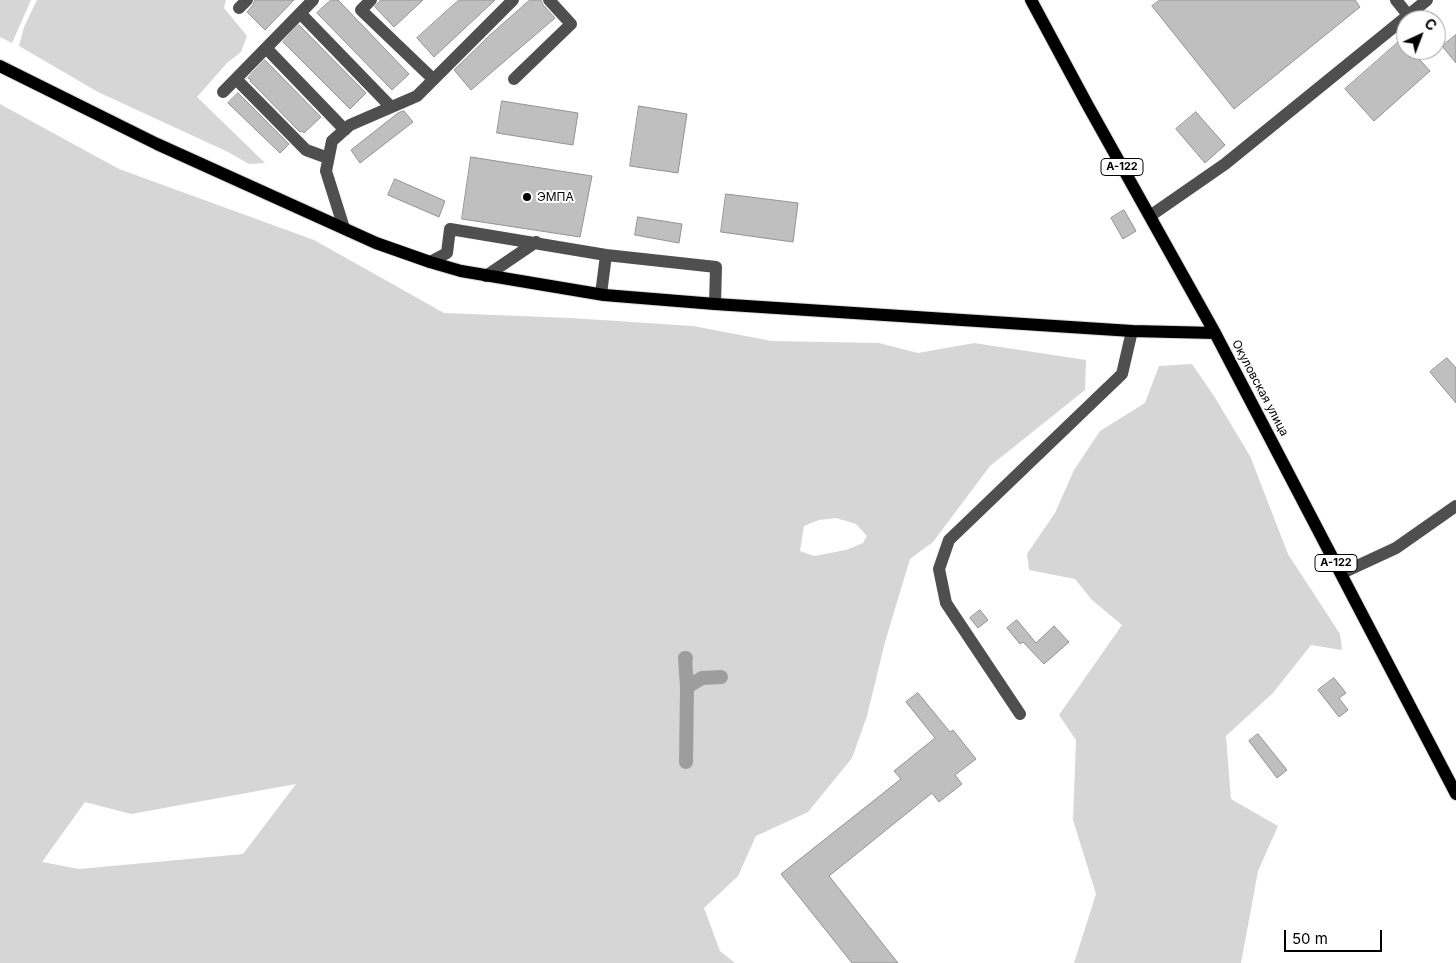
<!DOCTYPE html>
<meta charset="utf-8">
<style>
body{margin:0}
#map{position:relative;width:1456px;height:963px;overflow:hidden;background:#fff;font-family:Inter,sans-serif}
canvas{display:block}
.north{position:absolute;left:1396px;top:10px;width:50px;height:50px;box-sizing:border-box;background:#fff;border:1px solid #999;border-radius:50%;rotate:43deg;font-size:14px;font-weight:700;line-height:20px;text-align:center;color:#000}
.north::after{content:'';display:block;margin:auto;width:18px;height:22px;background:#000;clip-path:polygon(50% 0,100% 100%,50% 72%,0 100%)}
.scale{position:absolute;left:1284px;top:930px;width:98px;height:22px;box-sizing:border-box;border:2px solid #000;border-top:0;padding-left:6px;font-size:15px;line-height:18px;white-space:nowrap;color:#000;-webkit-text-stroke:4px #fff;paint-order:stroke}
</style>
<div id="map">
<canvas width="1456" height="963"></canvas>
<div class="north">С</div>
<div class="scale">50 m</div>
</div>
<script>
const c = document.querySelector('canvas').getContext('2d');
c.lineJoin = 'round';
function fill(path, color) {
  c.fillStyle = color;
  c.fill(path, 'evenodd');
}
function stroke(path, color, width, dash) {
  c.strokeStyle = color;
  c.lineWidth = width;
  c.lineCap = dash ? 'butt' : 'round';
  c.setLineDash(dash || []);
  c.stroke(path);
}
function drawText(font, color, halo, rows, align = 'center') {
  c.font = font + ' Inter,sans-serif';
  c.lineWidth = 4;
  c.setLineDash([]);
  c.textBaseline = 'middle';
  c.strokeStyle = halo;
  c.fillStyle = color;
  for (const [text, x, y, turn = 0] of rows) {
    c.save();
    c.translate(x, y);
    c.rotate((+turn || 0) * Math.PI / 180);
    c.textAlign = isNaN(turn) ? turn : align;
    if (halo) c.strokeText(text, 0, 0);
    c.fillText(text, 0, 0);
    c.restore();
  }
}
fill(new Path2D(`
 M 0,0 L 31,0 L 12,43 L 0,37 Z
 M 37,0 L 226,0 L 224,8 L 247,36 L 241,52 L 227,63 L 197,97 L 265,163 L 249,164 L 228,152 L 98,92 L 19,46 L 24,27 Z
 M 0,104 L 119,169 L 314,240 L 444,313 L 571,318 L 693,326 L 772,341 L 879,343 L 918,353 L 974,343 L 1086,360 L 1085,390 L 990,466 L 933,542 L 910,559 L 885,642 L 867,716 L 852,758 L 808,812 L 756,836 L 738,876 L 704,908 L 720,951 L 735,963 L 0,963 ZM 836,518 L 856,524 L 867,536 L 863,543 L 846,550 L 814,556 L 800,551 L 804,526 L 819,520 ZM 296,784 L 243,854 L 79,869 L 42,862 L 85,802 L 131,814 Z
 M 1192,364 L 1214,396 L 1250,456 L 1288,554 L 1340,634 L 1342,650 L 1311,645 L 1273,693 L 1226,736 L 1231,799 L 1278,826 L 1258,871 L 1241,963 L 1074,963 L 1096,894 L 1073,820 L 1076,740 L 1059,715 L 1122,625 L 1092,600 L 1075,579 L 1029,570 L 1027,554 L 1055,513 L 1074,470 L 1100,431 L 1145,403 L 1159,366 Z`), '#d6d6d6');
stroke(new Path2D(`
 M 686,658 L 685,658 L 687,687
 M 686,762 L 687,687 L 702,678 L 721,677`), '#9d9d9d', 14);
const building = new Path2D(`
 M 255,0 L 294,0 L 265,30 L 247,12 L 253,5 Z
 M 331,0 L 338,0 L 409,74 L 392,90 L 317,13 Z
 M 381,0 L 423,0 L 394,27 L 375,7 Z
 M 459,0 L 495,0 L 434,57 L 417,38 Z
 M 530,0 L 541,0 L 543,5 L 555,18 L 471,90 L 454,70 L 489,36 Z
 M 1160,0 L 1355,0 L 1360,7 L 1234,109 L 1152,6 Z
 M 299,25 L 366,93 L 350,109 L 283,42 Z
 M 1456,35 L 1456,63 L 1442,46 Z
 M 1402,39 L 1406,44 L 1406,50 L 1411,50 L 1430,71 L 1374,121 L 1345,89 Z
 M 265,60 L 321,117 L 304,133 L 302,131 L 300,132 L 250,81 L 251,80 L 248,78 Z
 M 238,93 L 289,144 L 280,153 L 228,103 Z
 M 502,101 L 578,113 L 573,145 L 497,133 Z
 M 639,106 L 687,114 L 678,173 L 630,166 Z
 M 404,111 L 413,122 L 360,163 L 351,150 L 398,113 Z
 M 1196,112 L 1225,145 L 1205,163 L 1176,129 Z
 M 471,157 L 592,176 L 580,237 L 462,219 Z
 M 395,179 L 445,201 L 439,217 L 388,195 Z
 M 726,194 L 798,203 L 793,242 L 721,232 Z
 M 1124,210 L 1136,231 L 1123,239 L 1111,218 Z
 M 638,217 L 682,224 L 679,243 L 635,235 Z
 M 1447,358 L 1456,368 L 1456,403 L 1430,372 Z
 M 980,610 L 988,620 L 978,628 L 970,618 Z
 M 1017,620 L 1036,643 L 1054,626 L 1069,642 L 1044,664 L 1023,642 L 1020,644 L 1007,628 Z
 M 1334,678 L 1346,693 L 1339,698 L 1348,710 L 1339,717 L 1318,690 Z
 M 918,693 L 950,732 L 953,730 L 976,759 L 955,775 L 962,784 L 939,802 L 932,793 L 829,876 L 898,963 L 852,963 L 781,874 L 901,779 L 894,771 L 935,738 L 906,702 Z
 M 1258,734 L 1287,770 L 1277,778 L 1249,741 Z`);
fill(building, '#bfbfbf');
stroke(building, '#939393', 1);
const major = new Path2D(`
 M 1031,0 L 1087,104 L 1215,333 L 1456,794
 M 0,66 L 157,144 L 376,243 L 430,262 L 461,271 L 604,295 L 715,304 L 1132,331 L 1215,333`);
stroke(major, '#dbdbdb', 14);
stroke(new Path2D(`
 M 371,0 L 361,10 L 433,79
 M 1396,0 L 1408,15
 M 239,8 L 247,0
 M 300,13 L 391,107
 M 266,48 L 345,130
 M 236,79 L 306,150 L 328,158
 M 514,79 L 571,24 L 549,0
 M 223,92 L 313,0
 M 1150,216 L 1225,164 L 1427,0
 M 344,228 L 326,171 L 332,141 L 350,125 L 417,96 L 513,0
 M 430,262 L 447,253 L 450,229 L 606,255
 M 486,276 L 536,242
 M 601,294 L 606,255 L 716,267 L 715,304
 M 1342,573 L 1396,548 L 1456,506
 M 1020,714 L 946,603 L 939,569 L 949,540 L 1122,374 L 1132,331`), '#4f4f4f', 12);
stroke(major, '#000', 12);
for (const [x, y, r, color] of [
 [527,197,5,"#000"]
]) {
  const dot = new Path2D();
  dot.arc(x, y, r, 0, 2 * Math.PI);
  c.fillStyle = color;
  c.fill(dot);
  stroke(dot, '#fff', 2);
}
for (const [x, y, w] of [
 [1122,167,42],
 [1336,563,42]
]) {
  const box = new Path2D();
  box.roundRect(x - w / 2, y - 8.5, w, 17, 4);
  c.fillStyle = '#fff';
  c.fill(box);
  stroke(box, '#000', 1);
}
drawText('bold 11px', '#000', null, [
 ["А-122",1122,167],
 ["А-122",1336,563]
]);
drawText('12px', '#000', '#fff', [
 ["ЭМПА",537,197]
], 'left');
drawText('12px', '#000', '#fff', [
 ["Окуловская улица",1260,388,62]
]);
</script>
